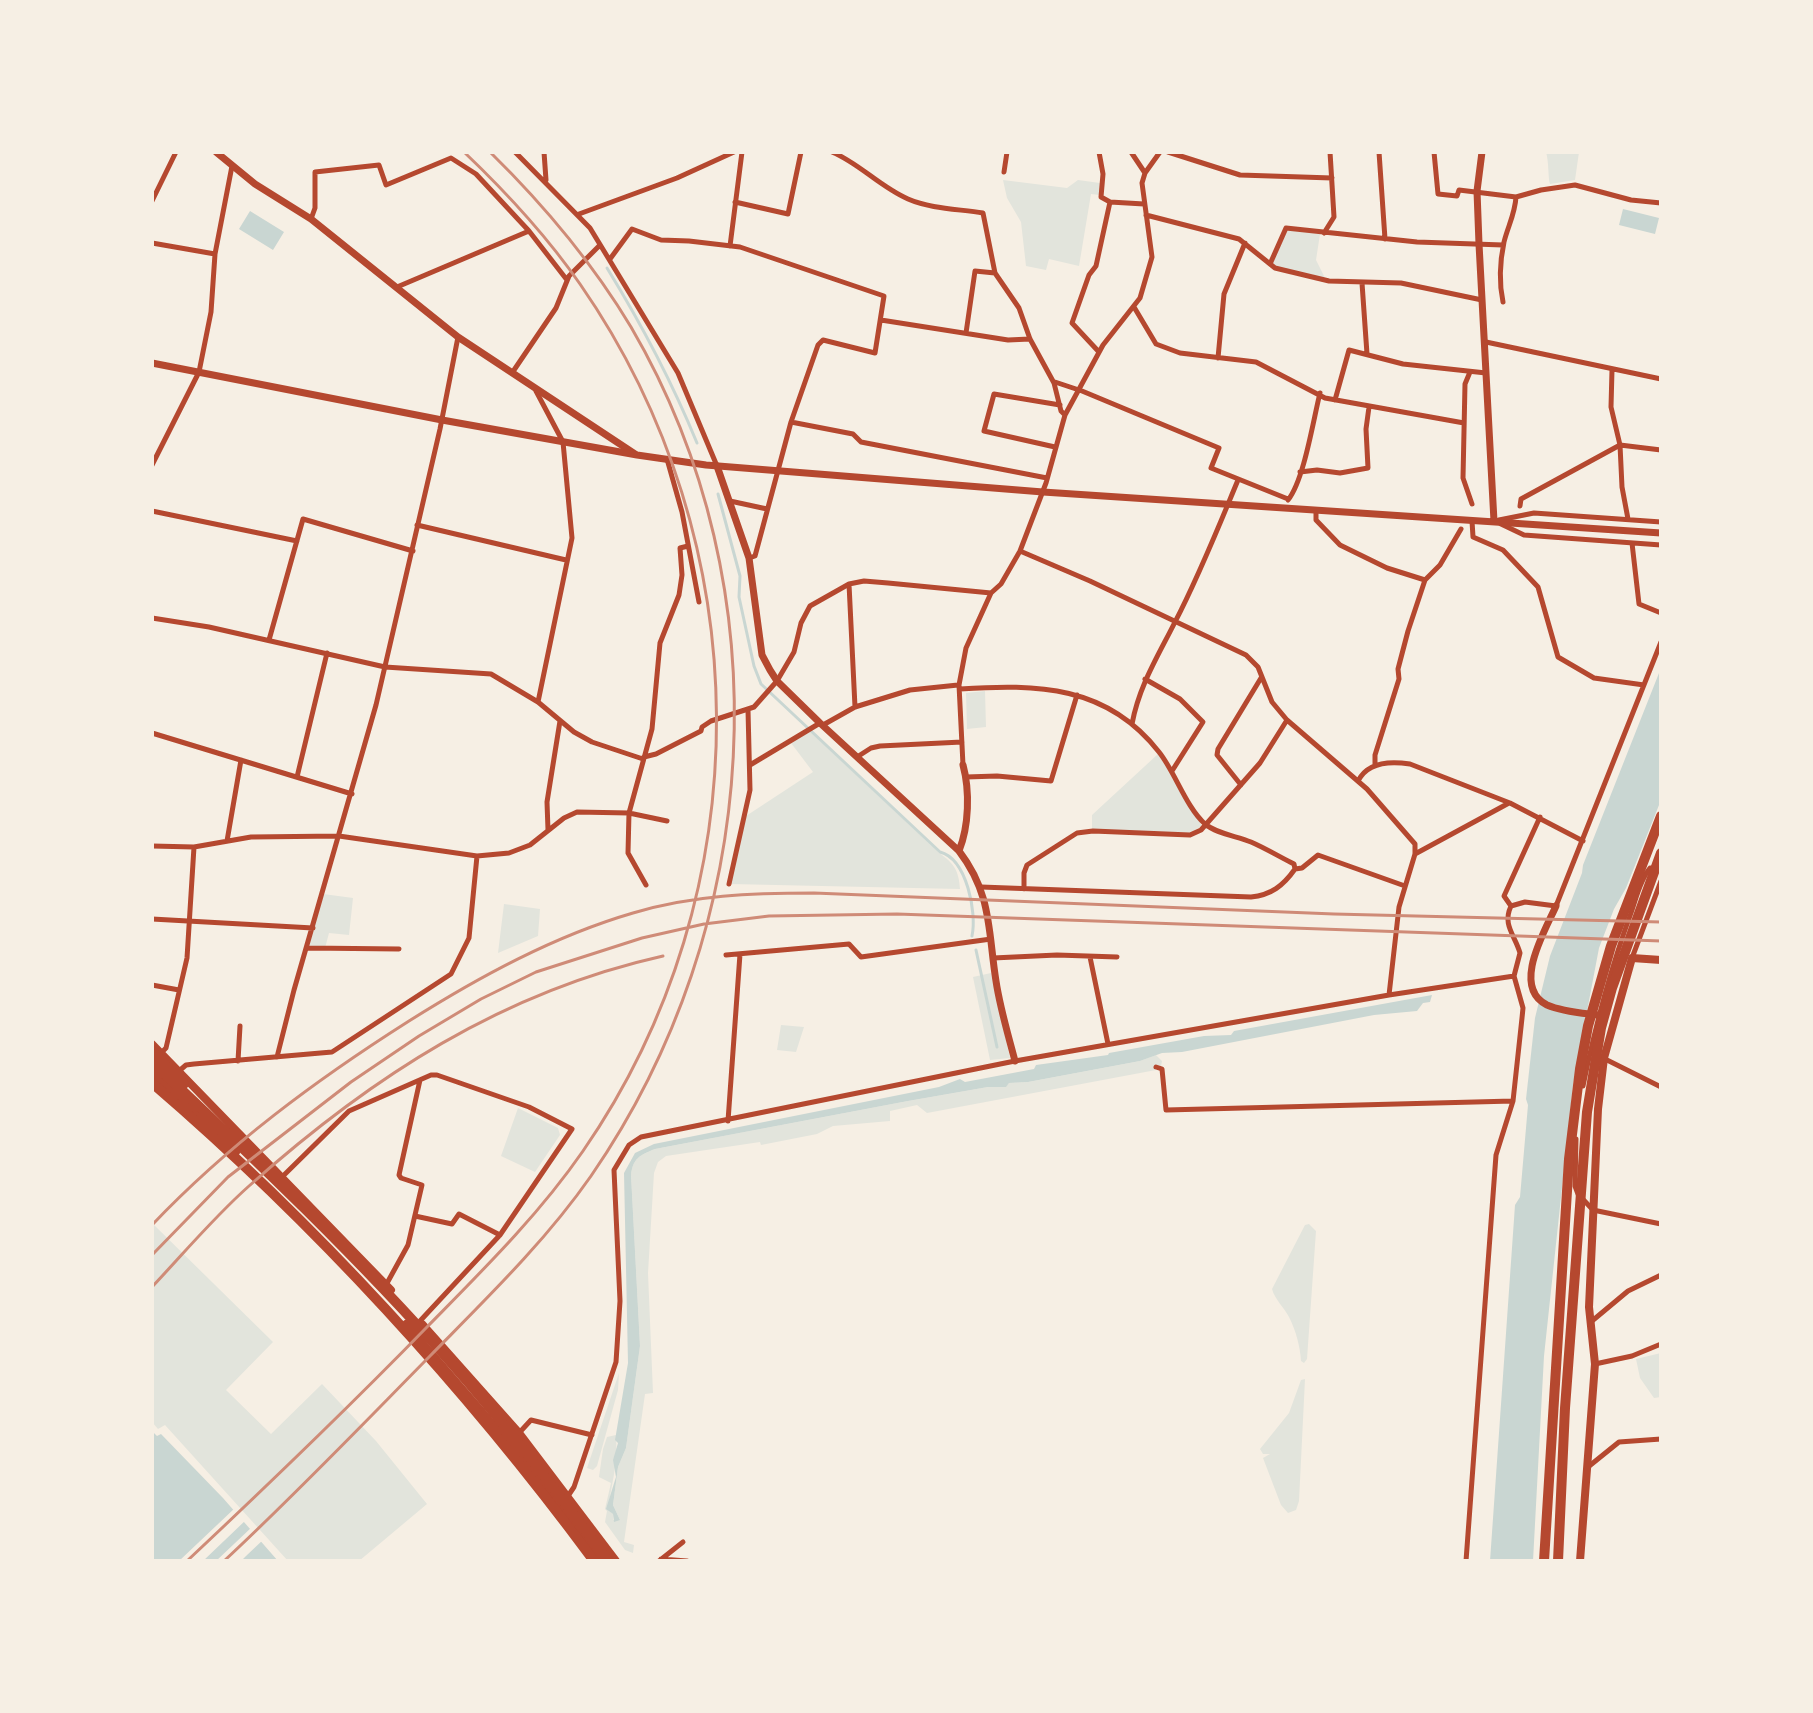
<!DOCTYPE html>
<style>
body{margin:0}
#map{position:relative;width:1813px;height:1713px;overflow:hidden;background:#f6efe4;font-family:Poppins,sans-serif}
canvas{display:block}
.frame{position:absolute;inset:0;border:154px solid #f6efe4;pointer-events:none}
</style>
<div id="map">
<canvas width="1813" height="1713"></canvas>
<div class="frame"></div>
</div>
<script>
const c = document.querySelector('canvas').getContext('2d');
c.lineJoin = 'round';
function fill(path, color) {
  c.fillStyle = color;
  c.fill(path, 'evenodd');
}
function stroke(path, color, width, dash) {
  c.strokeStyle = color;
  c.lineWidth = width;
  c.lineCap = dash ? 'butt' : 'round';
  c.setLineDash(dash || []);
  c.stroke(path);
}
fill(new Path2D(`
 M 1546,152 L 1579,152 L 1575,180 L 1550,184 C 1548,179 1549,162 1546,152 Z
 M 1003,180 L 1067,188 L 1078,180 L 1100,183 L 1100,195 L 1091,194 L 1079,266 L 1049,259 L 1046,270 L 1026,266 L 1021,222 L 1007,198 Z
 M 1286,229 L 1320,234 L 1316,260 L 1325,278 L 1276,267 L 1271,263 Z
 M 985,691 L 986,727 L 967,729 L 966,693 Z
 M 810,731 L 939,853 C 954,863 959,871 960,889 L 730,884 L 746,816 L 813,772 L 791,743 Z
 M 1158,754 L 1202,826 L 1189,833 L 1092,829 L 1092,815 Z
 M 323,894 L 353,898 L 349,935 L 329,933 L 325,948 L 308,947 Z
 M 504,904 L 540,909 L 538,936 L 498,953 Z
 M 991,973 L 1010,1058 L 990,1060 L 973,977 Z
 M 781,1025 L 804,1027 L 796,1052 L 777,1050 Z
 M 1156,1055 L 1162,1061 L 1161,1066 L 1156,1065 L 1156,1070 L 927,1113 L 917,1105 L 890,1111 L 890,1121 L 833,1126 L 817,1134 L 761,1145 L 760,1142 L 666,1156 L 658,1162 L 654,1173 L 648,1273 L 653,1393 L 645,1394 L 624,1542 L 634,1545 L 633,1553 L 625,1550 L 605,1522 L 607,1511 L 605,1509 L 611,1483 L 599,1477 L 603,1449 L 607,1437 L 616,1435 C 618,1465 612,1481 608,1510 L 613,1514 L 613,1520 L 620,1520 L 613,1505 L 618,1467 L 626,1448 L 640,1346 L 631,1175 C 633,1158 640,1155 655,1149 L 908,1101 L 988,1087 L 1005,1087 L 1009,1083 L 1028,1082 L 1140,1061 Z
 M 518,1108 L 558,1128 L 560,1135 L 535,1172 L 501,1156 Z
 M 152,1223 L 273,1342 L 226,1390 L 271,1434 L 322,1384 L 376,1441 L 427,1504 L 359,1561 L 288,1561 L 165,1425 L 158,1429 L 152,1422 Z
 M 1309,1224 L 1316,1231 L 1307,1359 L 1304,1363 L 1301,1361 C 1300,1346 1296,1331 1289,1317 C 1284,1307 1275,1300 1272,1289 L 1305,1225 Z
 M 1661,1353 L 1661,1397 L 1654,1398 L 1640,1378 L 1636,1359 Z
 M 619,1373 L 618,1390 L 597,1466 L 593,1470 L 587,1468 Z
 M 1305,1379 L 1299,1501 L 1296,1510 L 1288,1513 L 1281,1505 L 1263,1458 L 1270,1454 L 1263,1454 L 1260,1449 L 1289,1413 L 1301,1380 Z`), '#e2e4dc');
fill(new Path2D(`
 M 1623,209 L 1659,218 L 1655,234 L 1619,225 Z
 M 250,211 L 284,232 L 273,250 L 239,229 Z
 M 1661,668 L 1661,800 L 1626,888 L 1614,909 L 1599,948 L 1573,1085 L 1544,1356 L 1533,1561 L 1490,1561 L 1515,1205 L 1520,1197 L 1528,1105 L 1526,1099 L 1535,1018 L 1550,956 L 1582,873 L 1583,865 Z
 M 1432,995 L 1430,1002 L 1423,1003 L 1417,1011 L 1374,1015 L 1182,1052 L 1162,1053 L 1140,1061 L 1028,1082 L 1009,1083 L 1006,1087 L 988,1087 L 908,1101 L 655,1149 C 640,1155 633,1158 631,1175 L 640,1346 L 626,1448 L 618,1467 L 613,1505 L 620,1520 L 614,1522 L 613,1514 L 606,1509 L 616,1477 L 613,1460 L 618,1443 L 615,1440 L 628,1363 L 624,1173 L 635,1153 L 654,1144 L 939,1087 L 960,1079 L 965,1082 L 1034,1069 L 1036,1065 L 1108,1055 L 1109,1053 L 1204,1036 L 1231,1035 L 1234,1031 Z
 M 152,1431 L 157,1436 L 161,1434 L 223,1498 L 278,1561 L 152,1561 Z`), '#c9d6d2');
fill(new Path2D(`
 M 236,1507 L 247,1519 L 203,1561 L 179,1561 Z
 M 253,1526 L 264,1539 L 246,1556 L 241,1561 L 216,1561 Z`), '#f6efe4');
stroke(new Path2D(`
 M 607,268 C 642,325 672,382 697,443
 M 718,494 L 740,576 L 739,597 L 754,666 L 761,684 L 940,852 C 967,859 977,913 972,936
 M 976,950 L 997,1047`), '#c9d6d2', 3);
stroke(new Path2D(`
 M 515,152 L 590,228 L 678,373 L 717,466
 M 544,152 L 546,180
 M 832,152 C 859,163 880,187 908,199 C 931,209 959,209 983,213 L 995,273 L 1019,308 L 1030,339 L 1054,383 L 1061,411 L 1065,415
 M 1099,152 L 1103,174 L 1101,197 L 1110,202 L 1144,204
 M 1131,152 L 1145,173
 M 1168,152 L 1240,175 L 1332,178
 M 1379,152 L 1385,239
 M 1434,152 L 1438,194 L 1457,196 L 1459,190 L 1516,197 C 1515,214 1508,226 1504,242 C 1500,261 1499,283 1503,302
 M 1004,172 L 1007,152
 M 1516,197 L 1541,190 L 1575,185 L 1631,200 L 1661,203
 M 152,201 L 176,152
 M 735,202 L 788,214 L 801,152
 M 579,214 L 677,178 L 734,152
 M 1146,215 L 1239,239 L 1275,268 L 1329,281 L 1401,283 L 1482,300
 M 311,219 L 315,208 L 315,172 L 379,165 L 386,185 L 451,158 L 476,174 L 529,231 L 567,280
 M 1324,233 L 1334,217 L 1330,152
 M 152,243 L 215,254
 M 730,246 L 742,152
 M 610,259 L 632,229 L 661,240 L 689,241 L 740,247 L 884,296 L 875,353 L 823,340 L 818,345 L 791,422 L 755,556 L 749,558
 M 1270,264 L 1286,228 L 1417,242 L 1503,245
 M 1362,283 L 1367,354
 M 397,287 L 529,231
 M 1134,307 L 1156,344 L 1180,353 L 1256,362 L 1325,398 L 1464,423
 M 881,320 L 1008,340 L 1030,339
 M 966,333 L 975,271 L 995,273
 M 1486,342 L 1661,379
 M 1099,352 L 1072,323 L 1089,275 L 1096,266 L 1110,202
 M 1218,358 L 1224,294 L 1245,243
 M 1612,370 L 1611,407 L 1620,445 L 1622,487 L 1628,519
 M 1470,372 L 1465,384 L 1463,478 L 1472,504
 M 512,373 L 556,308 L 569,276 L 599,246
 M 1055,382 L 1082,391 L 1219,448 L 1211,468 L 1288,499
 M 536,391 L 563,442 L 572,538 L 538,702
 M 1335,400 L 1349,350 L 1403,364 L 1486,373
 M 791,422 L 853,434 L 861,442 L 1047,478
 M 1055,447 L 984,431 L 994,394 L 1060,405
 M 667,459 L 682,512 L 699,602
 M 152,465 L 199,372 L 211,312 L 215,254 L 232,166
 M 1300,472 L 1317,470 L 1340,473 L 1368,468 L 1366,429 L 1369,407
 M 1288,500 C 1304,480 1313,421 1320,393
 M 730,501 L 767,509
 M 1520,506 L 1521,499 L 1620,445 L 1661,450
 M 1316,510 L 1316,520 L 1340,545 L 1387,568 L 1425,580
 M 152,511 L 297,541
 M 1499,520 L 1534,513 L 1661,522
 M 1472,521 L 1473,537 L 1503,550 L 1538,587 L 1558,657 L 1594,678 L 1644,685
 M 1501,524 L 1524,535 L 1661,545
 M 417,525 L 566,560
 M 1632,543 L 1639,604 L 1661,613
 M 1020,551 L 1090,581 L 1246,655 L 1258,667 L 1272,702 L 1287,720 L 1367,789 L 1415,844 L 1415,854 L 1399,907 L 1389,995
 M 849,584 L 855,707
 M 152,618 L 209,627 L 385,667 L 491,674 L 538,702 L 574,732 L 592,742 L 643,759
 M 269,640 L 303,519 L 413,551
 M 1145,679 L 1180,699 L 1203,722 L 1172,771
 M 960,689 C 1037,684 1107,685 1159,752 C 1175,772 1186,807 1205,824 C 1217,834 1237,836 1251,842 C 1265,848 1280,857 1294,864 L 1295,869 C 1283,886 1271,895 1251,897 L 981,887
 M 1132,724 C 1139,686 1158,656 1175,622 C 1199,576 1218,528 1238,480
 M 823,725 L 855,707 L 910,690 L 958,685
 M 152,733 L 352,794
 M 644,757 L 656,754 L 701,731 L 702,727 L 711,721 L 754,707 L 777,681 L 794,652 L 801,623 L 810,606 L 849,584 L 864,581 L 888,583 L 991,593
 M 857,757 L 871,748 L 880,746 L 962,742
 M 1375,764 L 1375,755 L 1399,679 L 1398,669 L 1408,631 L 1425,580 L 1440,565 L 1461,529
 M 750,765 L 820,723
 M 963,765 L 959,685 L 966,648 L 991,593 L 1001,584 L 1020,551 L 1046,483 L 1065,415 L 1103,345 L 1140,298 L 1152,257 L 1142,183 L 1145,173 L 1160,152
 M 297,777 L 327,653
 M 966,777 L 997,776 L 1051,781 L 1077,695
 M 1358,781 C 1368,761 1391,761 1410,764 L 1510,803 L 1583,841
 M 1241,785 L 1217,755 L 1218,749 L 1261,678
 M 548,830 L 547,802 L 560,721
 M 227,841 L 241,760
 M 152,846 L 194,847 L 251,837 L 339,836 L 477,856 L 509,853 L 530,845 L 564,818 L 577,812 L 629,813 L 667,821
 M 1415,854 L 1509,803
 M 1295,869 L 1302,868 L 1318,855 L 1405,886
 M 729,884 L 750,790 L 748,710
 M 646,885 L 628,853 L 629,813 L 652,729 L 660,643 L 679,595 L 682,575 L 680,548 L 688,546
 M 1024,889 L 1024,873 L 1027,865 L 1077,833 L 1093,831 L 1190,835 L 1201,830 L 1260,763 L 1287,720
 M 1511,906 L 1504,896 L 1540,817
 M 152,919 L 313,928
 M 308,948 L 399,949
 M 726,955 L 849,944 L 861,957 L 991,939
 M 1090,957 L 1108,1044
 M 993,958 L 1057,955 L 1117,957
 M 1632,958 L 1661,881
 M 152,985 L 179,990
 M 161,1053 L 166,1048 L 187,958 L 194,847
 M 277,1057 L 294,990 L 376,705 L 440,429 L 458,337
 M 1605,1059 L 1661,1087
 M 238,1061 L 240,1026
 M 1156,1067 L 1162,1069 L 1166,1110 L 1513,1101
 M 179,1071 L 186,1065 L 194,1064 L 332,1052 L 451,974 L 469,938 L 477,856
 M 1583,1086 C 1595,1027 1610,970 1631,913 C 1636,899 1640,880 1650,868 L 1661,871
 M 728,1121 L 740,954
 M 1576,1139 L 1575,1186 L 1578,1194 L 1593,1210 L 1661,1224
 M 282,1177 L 349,1111 L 431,1075 L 437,1075 L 529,1107 L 572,1129 L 500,1235
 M 415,1216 L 452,1224 L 459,1214 L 500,1235 L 420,1321
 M 386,1285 L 408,1245 L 422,1185 L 401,1178 L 399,1175 L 420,1080
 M 1592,1321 L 1628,1291 L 1661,1275
 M 1595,1364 L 1632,1356 L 1661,1344
 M 519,1433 L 531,1420 L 592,1435
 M 1588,1467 L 1619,1442 L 1661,1439
 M 568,1496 L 574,1487 L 616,1362 L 620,1301 L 614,1170 L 629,1145 L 641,1137 L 1015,1061 L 1389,995 L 1514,976 L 1520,953 C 1515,935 1502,925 1511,906 L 1525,902 L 1556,906 L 1661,642
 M 661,1559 L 687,1561
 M 659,1561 L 683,1542
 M 1466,1561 L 1496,1155 L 1513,1101 L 1522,1018 L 1523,1008 L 1514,976`), '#b5482f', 5);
stroke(new Path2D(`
 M 216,152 L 255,184 L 311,219 L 458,337 L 635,454
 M 717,466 L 749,558 L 762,655 L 770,670 L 777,681 L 820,723 L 959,851 C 992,894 988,931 996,981 C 1000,1008 1008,1034 1015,1061
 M 959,851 C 969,826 970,791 963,765
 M 1556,906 C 1545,931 1511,987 1547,1005 C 1563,1012 1582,1013 1598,1015`), '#b5482f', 7);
stroke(new Path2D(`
 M 1482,152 L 1477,191 L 1479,244 L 1494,521
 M 152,363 L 442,420 L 637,455 L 706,465 L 1043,492 L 1661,533`), '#b5482f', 7);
stroke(new Path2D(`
 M 152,1044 L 391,1290
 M 152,1073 L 236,1152
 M 406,1324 L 509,1443 L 601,1561
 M 422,1324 L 519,1433 L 616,1561
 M 1580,1561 L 1595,1364 L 1589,1307 L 1598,1109 L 1604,1058 L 1632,958 L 1661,960`), '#b5482f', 8);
stroke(new Path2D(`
 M 152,1051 L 184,1084
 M 152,1062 C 255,1159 359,1258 453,1365 C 508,1427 559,1494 608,1561
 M 152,1083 C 315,1223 466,1388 594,1561
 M 1544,1561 L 1569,1159 L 1580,1069 L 1588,1026 L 1611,946 L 1661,816
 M 1558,1561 L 1565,1408 L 1587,1112 L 1601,1028 L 1612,988 L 1661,853`), '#b5482f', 10);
stroke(new Path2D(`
 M 152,1225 C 228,1145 316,1080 409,1021 C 479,977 554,936 633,913 C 692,895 753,893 814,893 L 1334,914 L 1661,922
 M 152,1255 L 228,1177 L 351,1082 L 419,1036 L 481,999 L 536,972 L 642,938 L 704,924 L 769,916 L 897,914 L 1661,941
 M 152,1287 C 184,1253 214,1217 249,1186 C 371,1077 502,992 663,956
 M 187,1561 C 269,1484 349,1407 427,1327 C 482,1271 538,1216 583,1151 C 763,891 760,543 580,284 C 546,235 506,192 464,152
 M 224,1561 C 295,1495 362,1425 430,1356 C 486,1299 545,1242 591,1176 C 763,927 785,590 631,327 C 592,262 544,205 490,152`), '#cf8b77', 3);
</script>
